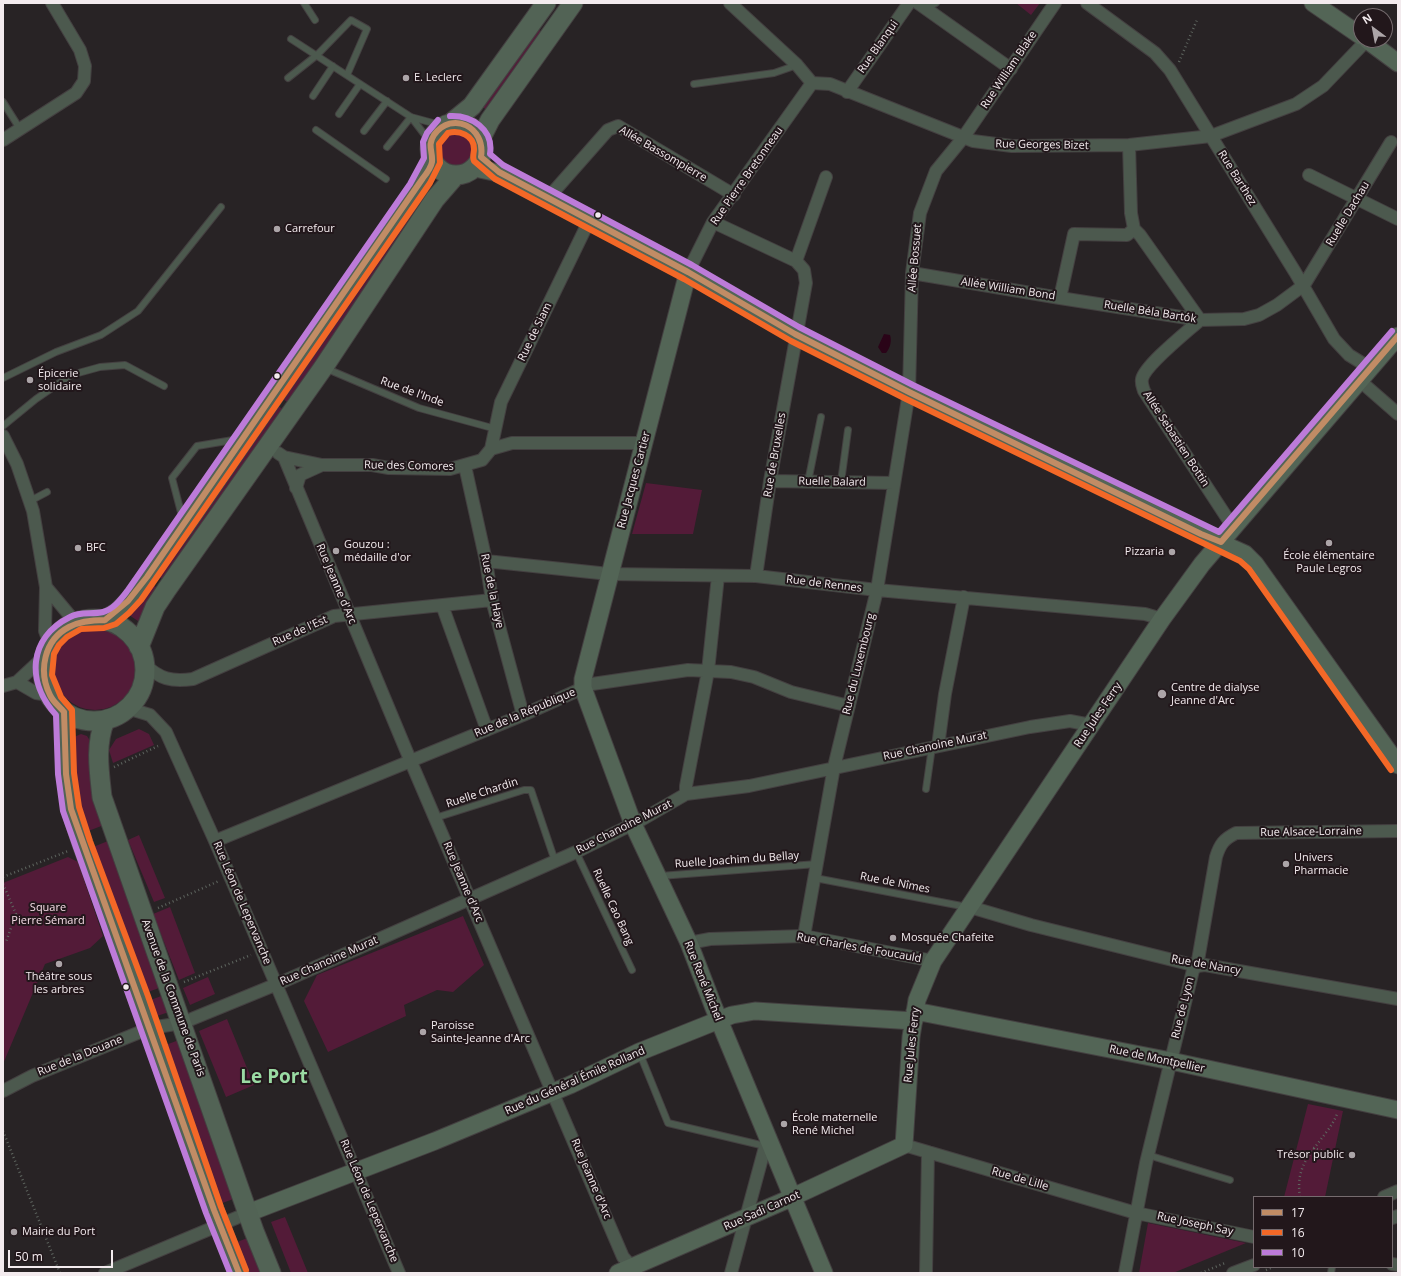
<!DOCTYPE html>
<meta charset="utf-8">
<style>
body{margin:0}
#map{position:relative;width:1401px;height:1276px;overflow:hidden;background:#282325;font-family:"Open Sans",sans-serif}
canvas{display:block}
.frame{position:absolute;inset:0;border:4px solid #f3ebee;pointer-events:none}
.legend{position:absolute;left:1253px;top:1196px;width:140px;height:72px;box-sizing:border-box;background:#22171b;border:1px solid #766c6f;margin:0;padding:5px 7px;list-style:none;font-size:12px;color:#f3ebee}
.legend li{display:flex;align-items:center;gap:8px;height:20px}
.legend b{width:20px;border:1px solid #766c6f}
.north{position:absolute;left:1353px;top:8px;width:40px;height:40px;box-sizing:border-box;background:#22171b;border:1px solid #766c6f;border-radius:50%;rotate:328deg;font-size:11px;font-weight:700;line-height:16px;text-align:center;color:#f3ebee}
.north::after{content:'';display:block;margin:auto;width:14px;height:18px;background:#aca5a8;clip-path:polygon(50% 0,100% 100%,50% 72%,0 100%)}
.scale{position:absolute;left:8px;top:1250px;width:105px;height:18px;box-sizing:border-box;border:2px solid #f3ebee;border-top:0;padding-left:5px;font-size:12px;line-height:14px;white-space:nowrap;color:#f3ebee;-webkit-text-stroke:3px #22171b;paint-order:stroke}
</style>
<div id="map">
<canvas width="1401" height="1276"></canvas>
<div class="frame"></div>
<ul class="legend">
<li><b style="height:5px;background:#c18c65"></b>17</li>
<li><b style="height:5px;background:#f36827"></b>16</li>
<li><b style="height:5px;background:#bd7bd9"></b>10</li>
</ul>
<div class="north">N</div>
<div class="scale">50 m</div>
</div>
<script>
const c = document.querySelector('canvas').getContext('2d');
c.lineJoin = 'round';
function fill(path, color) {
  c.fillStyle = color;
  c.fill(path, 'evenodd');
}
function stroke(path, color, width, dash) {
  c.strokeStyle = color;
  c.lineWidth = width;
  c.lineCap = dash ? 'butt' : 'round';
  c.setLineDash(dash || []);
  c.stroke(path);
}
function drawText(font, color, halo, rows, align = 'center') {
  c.font = font + ' "Open Sans",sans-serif';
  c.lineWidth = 4;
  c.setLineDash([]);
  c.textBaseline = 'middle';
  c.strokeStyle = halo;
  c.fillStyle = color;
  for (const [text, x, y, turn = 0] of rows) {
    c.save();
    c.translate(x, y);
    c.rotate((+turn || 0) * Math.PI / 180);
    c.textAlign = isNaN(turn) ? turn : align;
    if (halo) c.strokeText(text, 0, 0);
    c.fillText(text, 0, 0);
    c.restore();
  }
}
fill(new Path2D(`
 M 1016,3 L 1040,3 L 1031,15 Z
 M 535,27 L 545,34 L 491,113 L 481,106 Z
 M439 149a18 18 0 1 1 36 0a18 18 0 1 1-36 0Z
 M 420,192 L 431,200 L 290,404 L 279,396 Z
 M 274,403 L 285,411 L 166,582 L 155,574 Z
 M 646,483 L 702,490 L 693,534 L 632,534 Z
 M 149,582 L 160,590 L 138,621 L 126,613 Z
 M54 669a41 41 0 1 1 82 0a41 41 0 1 1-82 0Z
 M 139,729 L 149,734 L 154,745 L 113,763 L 109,750 L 116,739 Z
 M 81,734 L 87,736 L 92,744 L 104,825 L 83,833 L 72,782 L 74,737 Z
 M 139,835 L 165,898 L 154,902 L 128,840 Z
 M 108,841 L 162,987 L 142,994 L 88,849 Z
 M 68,857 L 78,862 L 103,936 L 90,948 L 45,964 L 3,1064 L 3,883 Z
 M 170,907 L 195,973 L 179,980 L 153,914 Z
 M 463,916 L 484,965 L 453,992 L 437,990 L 404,1005 L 406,1016 L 328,1052 L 304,1001 L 317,975 Z
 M 208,977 L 215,994 L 190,1005 L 183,988 Z
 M 164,995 L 169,1012 L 151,1018 L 145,1002 Z
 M 227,1019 L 254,1085 L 226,1097 L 199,1031 Z
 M 179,1040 L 236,1198 L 217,1205 L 160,1047 Z
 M 1308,1104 L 1343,1111 L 1325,1197 L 1284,1197 Z
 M 285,1217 L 308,1273 L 291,1273 L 271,1222 Z
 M 1148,1223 L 1246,1243 L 1173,1273 L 1139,1273 Z
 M 250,1237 L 264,1273 L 243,1273 L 232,1244 Z`), '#531b38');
fill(new Path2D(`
 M 884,334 L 890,335 C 892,341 890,348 886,353 L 882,353 L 878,347 Z`), '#2a0418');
const lane = new Path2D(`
 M 304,3 L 315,20
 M 927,8 L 936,3
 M 291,39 L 411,117 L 444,126
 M 288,78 L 317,55 L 351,20 L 367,29 L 347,75
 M 694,84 L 774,73 L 797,65
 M 313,96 L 333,66
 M 3,102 L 20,129
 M 339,114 L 360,84
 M 411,117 L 431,143
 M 316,130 L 386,179
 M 364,131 L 387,101
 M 387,147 L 411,117
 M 325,368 L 419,408 L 496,429
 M 3,378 L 56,352 L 101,335 L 138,311 L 221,207
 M 3,426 L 36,399 L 71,375 L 100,367 L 125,365 L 164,386
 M 808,482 L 821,417
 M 841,482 L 848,430
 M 30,501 L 47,492
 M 183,520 L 172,478 L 197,446 L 239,439
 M 926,789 L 932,747
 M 435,818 L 524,790 L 531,790 L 555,861
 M 576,852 L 632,970
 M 660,876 L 817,864
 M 815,878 L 967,907
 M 640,1054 L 668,1123 L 765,1146
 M 1148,1155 L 1230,1180
 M 1331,1273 L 1332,1267`);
const street = new Path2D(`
 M 730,3 L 797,65 L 812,83 L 830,84 L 973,141 L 1012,146 L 1129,145 L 1211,136 L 1296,104 L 1323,86 L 1367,40
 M 918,3 L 1011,69
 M 1087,3 L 1155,53 L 1170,70 L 1295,272 L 1334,339 L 1349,355 L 1370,368
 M 847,92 L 909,3
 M 3,140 L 76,93 L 84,81 L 85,66 L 80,50 L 52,3
 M 1309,175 L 1398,219
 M 548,198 L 608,130 L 618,126 L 734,195
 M 713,222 L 796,261 L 804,270 L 806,283 L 770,481 L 756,576
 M 1134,229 L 1140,235 L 1200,320 C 1188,331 1145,365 1142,379 C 1141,384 1143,387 1144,391 L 1233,527
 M 796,261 L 826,177
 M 688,272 L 713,222 L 812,83
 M 912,273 L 1060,298 L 1074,234 L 1127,235 L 1134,229 L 1131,213 L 1129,145
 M 1060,298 L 1200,320 L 1244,319 L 1259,315 L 1277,305 L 1304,285 L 1391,142
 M 1359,380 L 1398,414
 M 3,436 L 17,464 L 33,511 L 46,587 L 45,631 L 50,644
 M 491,449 L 501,402 L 590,219
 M 278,453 L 284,457 L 322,465 L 372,465 L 389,468 L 450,469 L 482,460 L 491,449 L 512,443 L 644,443
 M 284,457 L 411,762 L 623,1257 L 632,1267 L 633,1273
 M 465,466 L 486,561 L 492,600 L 523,715
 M 770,481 L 894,483
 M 296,488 L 300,475 L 322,465
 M 486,561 L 609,574 L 756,576 L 877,590 L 1145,614 L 1162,619
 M 46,587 L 76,623
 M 442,605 L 487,730
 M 144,664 C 160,679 171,682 193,679 L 334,616 L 492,600
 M 17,682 L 36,693 L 49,695
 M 3,686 L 17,682 L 45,656
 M 127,708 L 150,715 L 166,732 L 215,841 L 399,1273
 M 938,746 L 945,694 L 964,597
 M 686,794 L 686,786 L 708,671 L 718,576
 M 215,841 L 523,715 L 592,684 L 688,670 L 731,672 L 754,677 L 791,692 L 849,706
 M 970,907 L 1031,925 L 1197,966 L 1205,965 L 1398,999
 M 804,936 L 834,767 L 877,590 L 909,392 L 912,273 L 920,213 L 936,171 L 963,138 L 1055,3
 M 689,943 L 710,939 L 804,936 L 933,961
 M 3,1091 L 32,1076 L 150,1028 L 182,1023 L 282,982 L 576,852 L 641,820 L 686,794 L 749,786 L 1030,727 L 1070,721 L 1091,725
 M 904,1145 L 1136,1213 L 1254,1237
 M 1384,1197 L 1398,1191
 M 1392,1218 L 1398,1216
 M 1392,1264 L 1398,1265
 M 105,1273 L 248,1213
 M 731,1273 L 768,1136
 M 926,1273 L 928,1152
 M 1125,1273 L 1146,1163 L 1193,970 L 1197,966 L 1216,857 C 1220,844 1224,839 1236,833 L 1398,831
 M 1233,1273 L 1254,1265`);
const secondary = new Path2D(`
 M 1313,3 L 1361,36
 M 1367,40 L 1398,63
 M 475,168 L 503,174 L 688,272 L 795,334 L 909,392 L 1201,534 L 1245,554 L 1255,564 L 1398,765
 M 688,272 L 583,679 L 583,688 L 633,824 L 689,943 L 714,1008 L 824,1273
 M 915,1011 L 1171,1061 L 1398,1110
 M 248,1213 L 435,1141 L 570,1085 L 639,1052 L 719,1020 L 732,1015 L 755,1011 L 914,1021
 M 618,1273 L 784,1201 L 904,1145 L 911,1037 L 917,1000 L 933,961 L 1162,619 L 1202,564 L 1398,336`);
const primary = new Path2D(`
 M430 149a26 26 0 1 1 52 0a26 26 0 1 1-52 0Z
 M 450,124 L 472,106 L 546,3
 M 481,138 L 490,120 L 573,3
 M43 670a51 51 0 1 1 102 0a51 51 0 1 1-102 0Z
 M 105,620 L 118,612 L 129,601 L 185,525 L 417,188 L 432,160
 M 139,647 L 155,607 L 167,589 L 323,368 L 435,199 L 455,176
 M 64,712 L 66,774 L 71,809 L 82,844 L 140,999 L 214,1210 L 239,1273
 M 105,720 C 95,745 99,770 102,797 L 254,1231 L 271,1273`);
stroke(lane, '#444041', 8);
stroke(street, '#444041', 14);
stroke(secondary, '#444041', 19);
stroke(primary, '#444041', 21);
stroke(new Path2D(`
 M 1179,62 L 1197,20
 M 114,767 L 158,746
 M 3,877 L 68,851
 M 3,884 L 16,914 L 6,942
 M 158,908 L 219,881
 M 184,982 L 251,955
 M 3,1131 L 60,1273
 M 1313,1148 L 1334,1154
 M 1300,1197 C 1295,1166 1311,1154 1327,1131 C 1332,1125 1335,1119 1338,1112
 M 1266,1270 L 1273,1267
 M 1201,1273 L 1225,1263`), '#5e655f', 2.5, [1, 3]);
stroke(lane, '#4c594e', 6);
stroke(street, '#4c594e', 12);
stroke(secondary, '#536556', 17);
stroke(primary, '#526355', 19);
stroke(new Path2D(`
 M 105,620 L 128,601 L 147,577 L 423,178 C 427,173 431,168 432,162 C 433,151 427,146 434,135 C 452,110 486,127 481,157 L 499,172 L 688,272 L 795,334 L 909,392 L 1201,534 L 1221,542 L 1398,336
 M 64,712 L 66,774 L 71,809 L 214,1210 L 239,1273
 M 64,712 C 60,707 53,702 50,695 C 38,671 44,640 69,627 C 80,621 93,620 105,620`), '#c18c65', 6);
stroke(new Path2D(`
 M 246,1270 L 221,1207 L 148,996 L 90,841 L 79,807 L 74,773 L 72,710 L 61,697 L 52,675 L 54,654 L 59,645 L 67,637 L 81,629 L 104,628 L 116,624 L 129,613 L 141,600 L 430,183 L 440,163 L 439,144 L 448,133 C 459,130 474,135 474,149 C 474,153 472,157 474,161 L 495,179 L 684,279 L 791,341 L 906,399 L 1240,561 L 1249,569 L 1391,770`), '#f36827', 6);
stroke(new Path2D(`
 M 450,116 C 471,115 494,129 490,154 L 503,165 L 692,265 L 799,327 L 913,385 L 1219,532 L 1392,331
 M 230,1273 L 206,1213 L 63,811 L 58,774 L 56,715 C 26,682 28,638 70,617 C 81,611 92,615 103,612 C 114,609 121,599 128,590 L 410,184 L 424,158 L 423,142 L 427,133 L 438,120`), '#bd7bd9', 6);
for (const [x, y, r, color] of [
 [406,78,4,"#aca5a8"],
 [598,215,3.5,"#f3ebee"],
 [277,229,4,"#aca5a8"],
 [277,376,3.5,"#f3ebee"],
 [30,380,4,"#aca5a8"],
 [1329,543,4,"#aca5a8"],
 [78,548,4,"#aca5a8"],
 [336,551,4,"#aca5a8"],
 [1172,552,4,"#aca5a8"],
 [1162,694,5,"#aca5a8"],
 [1286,864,4,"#aca5a8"],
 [893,938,4,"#aca5a8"],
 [59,964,4,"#aca5a8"],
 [126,987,3.5,"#f3ebee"],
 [423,1032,4,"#aca5a8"],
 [784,1124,4,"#aca5a8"],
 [1352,1155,4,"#aca5a8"],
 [14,1232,4,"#aca5a8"]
]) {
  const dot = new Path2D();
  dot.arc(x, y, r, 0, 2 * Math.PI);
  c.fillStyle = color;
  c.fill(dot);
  stroke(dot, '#22171b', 1.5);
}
drawText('11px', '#f3ebee', '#22171b', [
 ["Rue Blanqui",878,47,-55],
 ["Rue William Blake",1009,70,-56],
 ["Rue Georges Bizet",1042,145,1],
 ["Allée Bassompierre",663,154,30],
 ["Rue Pierre Bretonneau",747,176,-55],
 ["Rue Barthez",1237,178,58],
 ["Ruelle Dachau",1348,214,-59],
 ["Allée Bossuet",915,258,-85],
 ["Allée William Bond",1008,289,9],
 ["Ruelle Béla Bartók",1150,312,9],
 ["Rue de Siam",535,332,-64],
 ["Rue de l'Inde",412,392,20],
 ["Allée Sebastien Bottin",1176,439,57],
 ["Rue de Bruxelles",775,455,-80],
 ["Rue des Comores",409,466,1],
 ["Rue Jacques Cartier",634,480,-75],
 ["Ruelle Balard",832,482,1],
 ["Rue Jeanne d'Arc",336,584,67],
 ["Rue de Rennes",824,584,7],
 ["Rue de la Haye",492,591,78],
 ["Rue de l'Est",300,631,-24],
 ["Rue du Luxembourg",859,664,-76],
 ["Rue de la République",525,713,-23],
 ["Rue Jules Ferry",1098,715,-56],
 ["Rue Chanoine Murat",935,746,-12],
 ["Ruelle Chardin",482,793,-18],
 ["Rue Chanoine Murat",624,827,-27],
 ["Rue Alsace-Lorraine",1311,832,-1],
 ["Ruelle Joachim du Bellay",737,860,-4],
 ["Rue Jeanne d'Arc",463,882,67],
 ["Rue de Nîmes",895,883,11],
 ["Rue Léon de Lepervanche",242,903,67],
 ["Ruelle Cao Bang",613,907,65],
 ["Rue Charles de Foucauld",859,948,10],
 ["Rue Chanoine Murat",329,961,-24],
 ["Rue de Nancy",1206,965,10],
 ["Rue René Michel",703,981,68],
 ["Avenue de la Commune de Paris",173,998,70],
 ["Rue de Lyon",1183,1008,-76],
 ["Rue Jules Ferry",912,1045,-84],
 ["Rue de la Douane",80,1056,-22],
 ["Rue de Montpellier",1157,1059,12],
 ["Rue du Général Émile Rolland",575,1081,-24],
 ["Rue Jeanne d'Arc",591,1179,67],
 ["Rue de Lille",1020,1179,16],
 ["Rue Léon de Lepervanche",369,1201,67],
 ["Rue Sadi Carnot",762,1211,-24],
 ["Rue Joseph Say",1195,1224,12]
]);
drawText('11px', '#f3ebee', '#22171b', [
 ["E. Leclerc",414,78],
 ["Carrefour",285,229],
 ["Épicerie",38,374],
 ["solidaire",38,387],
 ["Gouzou :",344,545],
 ["médaille d'or",344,558],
 ["BFC",86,548],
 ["Pizzaria",1164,552,"right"],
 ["École élémentaire",1329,556,"center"],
 ["Paule Legros",1329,569,"center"],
 ["Centre de dialyse",1171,688],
 ["Jeanne d'Arc",1171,701],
 ["Univers",1294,858],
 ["Pharmacie",1294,871],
 ["Mosquée Chafeite",901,938],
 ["Théâtre sous",59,977,"center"],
 ["les arbres",59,990,"center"],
 ["Paroisse",431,1026],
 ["Sainte-Jeanne d'Arc",431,1039],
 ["École maternelle",792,1118],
 ["René Michel",792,1131],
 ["Trésor public",1344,1155,"right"],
 ["Mairie du Port",22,1232]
], 'left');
drawText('11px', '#f6dce6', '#22171b', [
 ["Square",48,908],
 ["Pierre Sémard",48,921]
]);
drawText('bold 19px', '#9adaa3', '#22171b', [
 ["Le Port",274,1078]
]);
</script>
